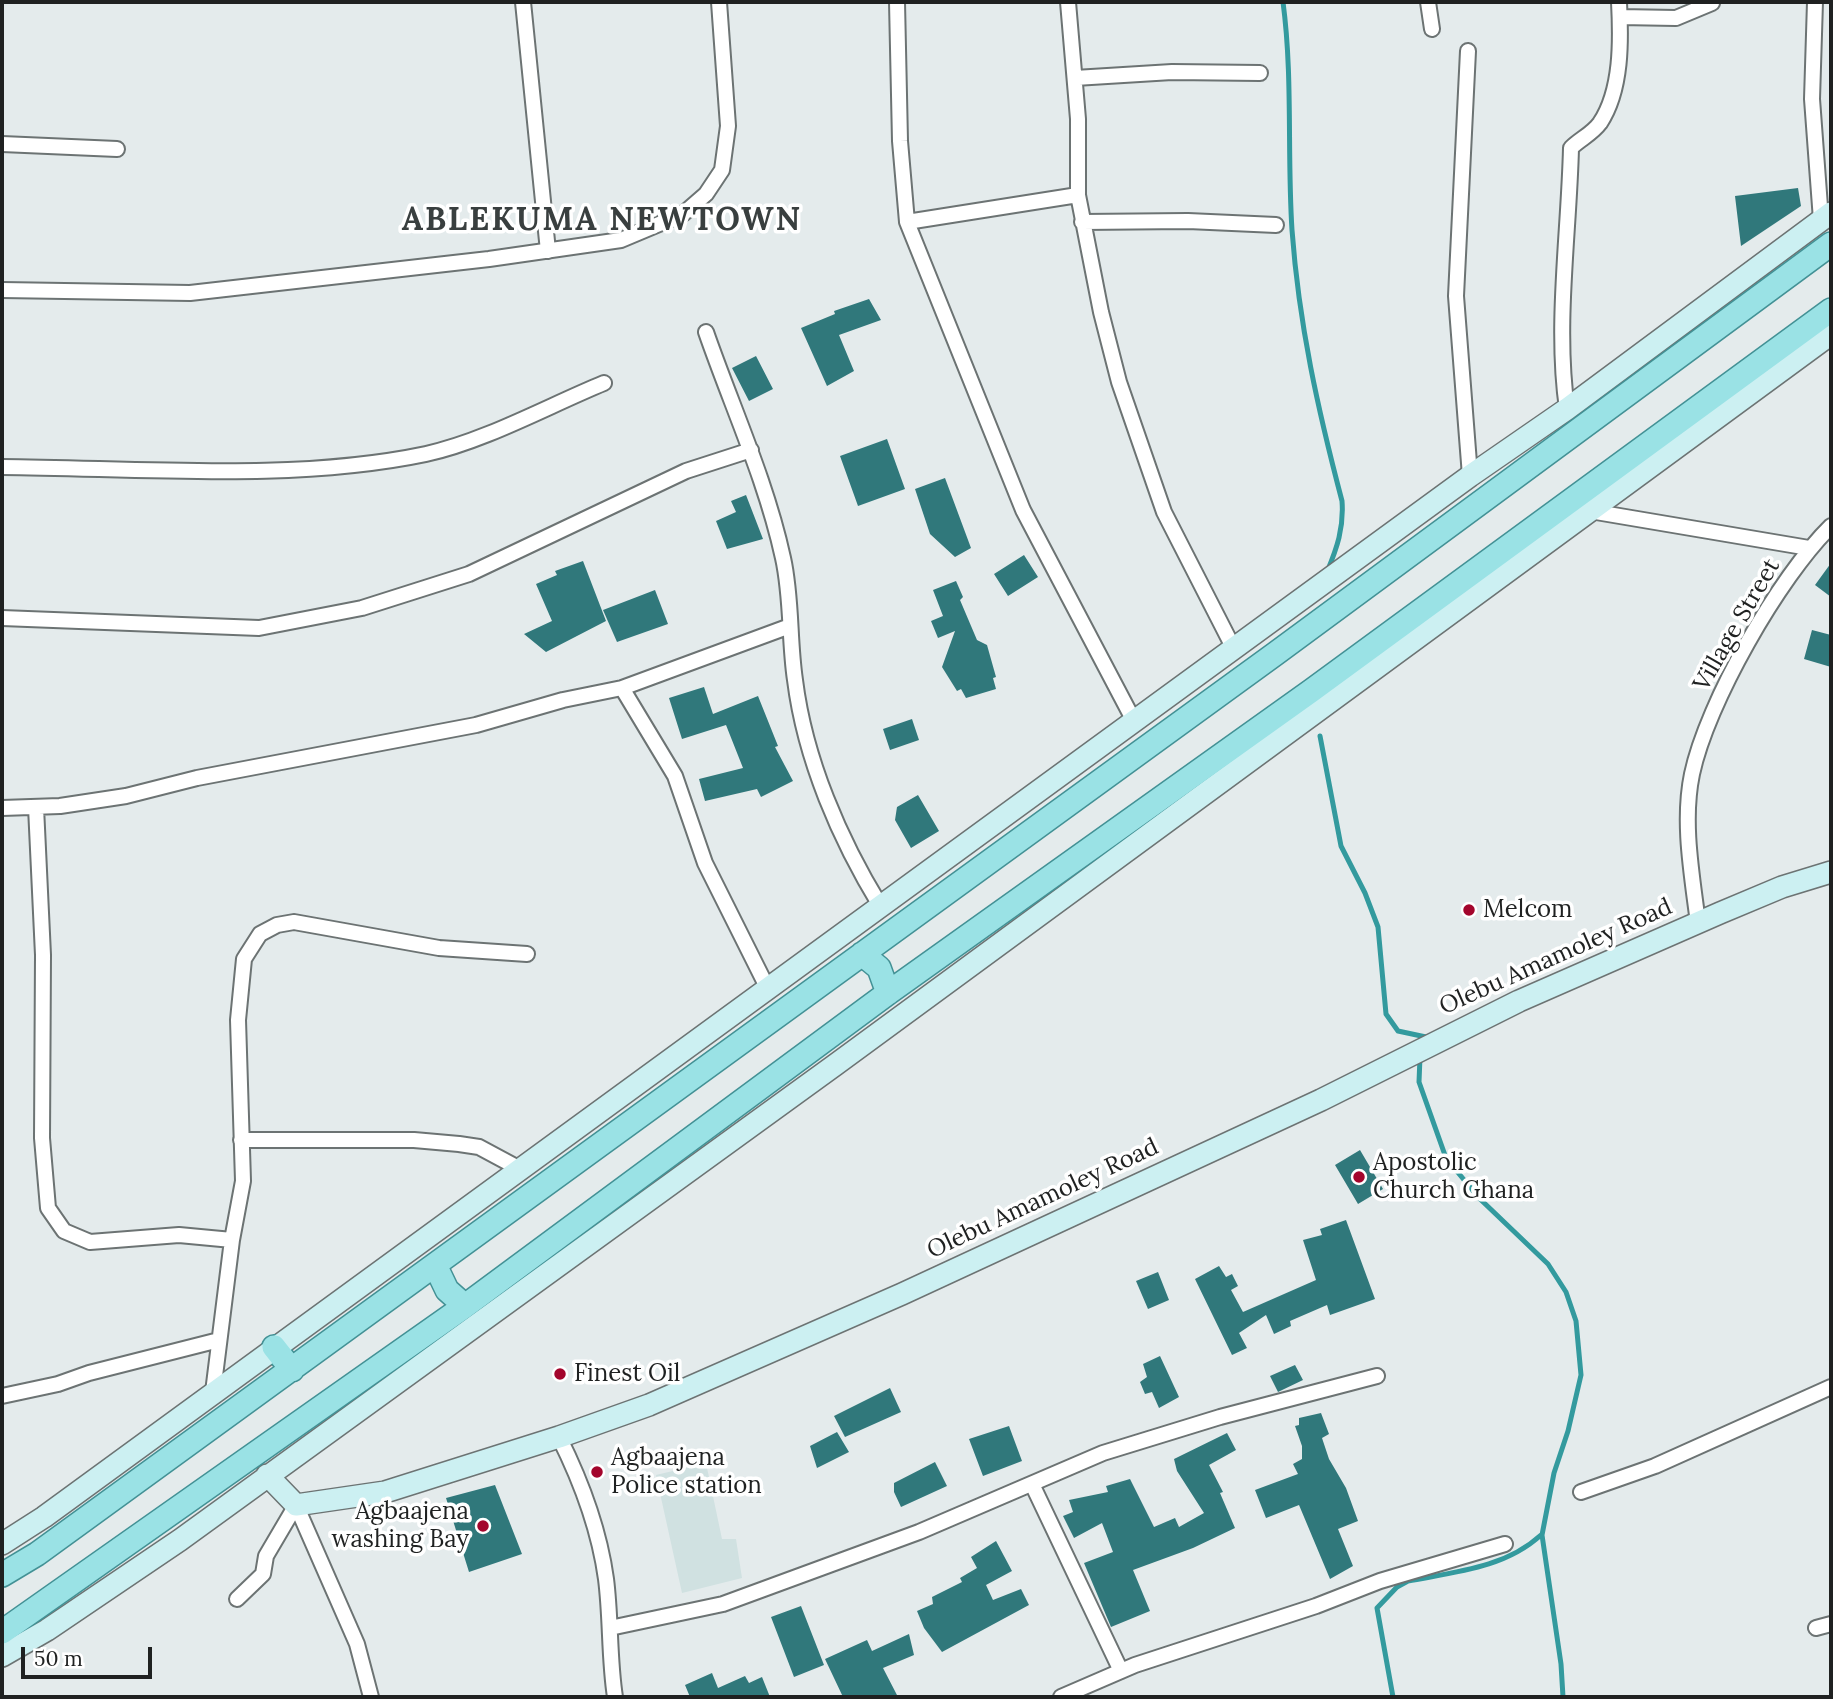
<!DOCTYPE html>
<style>
body{margin:0}
#map{position:relative;width:1833px;height:1699px;overflow:hidden;background:#e4ebec;font-family:Lora,serif}
canvas{display:block}
.frame{position:absolute;inset:0;border:4px solid #1f2121;pointer-events:none}
.scale{position:absolute;left:21px;top:1647px;width:131px;height:32px;box-sizing:border-box;border:4px solid #1f2121;border-top:0;padding-left:9px;font-size:21px;line-height:24px;white-space:nowrap;color:#1f2121;-webkit-text-stroke:5px #fff;paint-order:stroke}
</style>
<div id="map">
<canvas width="1833" height="1699"></canvas>
<div class="frame"></div>
<div class="scale">50 m</div>
</div>
<script>
const c = document.querySelector('canvas').getContext('2d');
c.lineJoin = 'round';
function fill(path, color) {
  c.fillStyle = color;
  c.fill(path, 'evenodd');
}
function stroke(path, color, width, dash) {
  c.strokeStyle = color;
  c.lineWidth = width;
  c.lineCap = dash ? 'butt' : 'round';
  c.setLineDash(dash || []);
  c.stroke(path);
}
function drawText(font, color, halo, rows, align = 'center') {
  c.font = font + ' Lora,serif';
  c.lineWidth = 7;
  c.setLineDash([]);
  c.textBaseline = 'middle';
  c.strokeStyle = halo;
  c.fillStyle = color;
  for (const [text, x, y, turn = 0] of rows) {
    c.save();
    c.translate(x, y);
    c.rotate((+turn || 0) * Math.PI / 180);
    c.textAlign = isNaN(turn) ? turn : align;
    if (halo) c.strokeText(text, 0, 0);
    c.fillText(text, 0, 0);
    c.restore();
  }
}
fill(new Path2D(`
 M 706,1463 L 722,1539 L 736,1539 L 742,1578 L 682,1593 L 656,1475 Z`), '#d0e1e1');
stroke(new Path2D(`
 M 1283,2 C 1293,77 1287,154 1292,230 C 1299,325 1318,410 1342,501 C 1344,528 1337,548 1327,572
 M 1320,736 L 1341,846 L 1365,893 L 1378,927 L 1386,1014 L 1398,1031 L 1426,1037 L 1425,1041
 M 1420,1057 L 1419,1082 L 1446,1158 L 1479,1198 L 1548,1264 L 1566,1292 L 1576,1321 L 1581,1375 L 1568,1431 L 1554,1473 L 1542,1535 L 1561,1664 L 1563,1697
 M 1393,1697 L 1377,1608 L 1397,1587 L 1408,1581 C 1455,1572 1505,1568 1541,1535`), '#339a9e', 5);
fill(new Path2D(`
 M 1798,188 L 1801,206 L 1741,246 L 1735,196 Z
 M 869,299 L 881,320 L 839,335 L 854,371 L 827,386 L 801,328 L 835,314 L 834,311 Z
 M 756,356 L 773,389 L 749,401 L 732,368 Z
 M 887,439 L 905,489 L 858,506 L 840,456 Z
 M 945,478 L 971,548 L 955,557 L 930,534 L 915,489 Z
 M 746,495 L 763,539 L 727,549 L 716,521 L 736,512 L 731,501 Z
 M 1024,555 L 1038,577 L 1008,596 L 994,574 Z
 M 583,561 L 606,621 L 546,652 L 524,634 L 552,621 L 536,584 L 557,575 L 555,571 Z
 M 1831,563 L 1831,597 L 1815,585 Z
 M 956,581 L 963,597 L 960,600 L 977,640 L 987,645 L 996,677 L 993,678 L 996,689 L 966,698 L 961,689 L 957,691 L 942,667 L 955,631 L 938,638 L 931,621 L 943,616 L 933,590 Z
 M 655,590 L 668,624 L 617,642 L 603,610 Z
 M 1812,630 L 1831,635 L 1831,667 L 1804,659 Z
 M 704,687 L 713,714 L 758,696 L 778,746 L 775,747 L 793,781 L 761,797 L 757,789 L 705,801 L 699,779 L 743,768 L 726,725 L 682,739 L 669,698 Z
 M 912,719 L 919,740 L 890,750 L 883,729 Z
 M 918,795 L 939,831 L 911,848 L 895,820 L 897,807 Z
 M 1360,1150 L 1383,1189 L 1358,1204 L 1335,1165 Z
 M 1346,1220 L 1375,1299 L 1330,1315 L 1327,1305 L 1290,1321 L 1291,1326 L 1274,1334 L 1266,1315 L 1239,1333 L 1247,1348 L 1232,1355 L 1195,1279 L 1219,1266 L 1226,1277 L 1232,1274 L 1238,1286 L 1231,1290 L 1243,1312 L 1316,1280 L 1303,1240 L 1322,1235 L 1320,1229 Z
 M 1158,1272 L 1169,1300 L 1148,1309 L 1136,1281 Z
 M 1160,1356 L 1179,1397 L 1159,1408 L 1152,1392 L 1145,1394 L 1140,1382 L 1147,1377 L 1143,1364 Z
 M 1295,1365 L 1303,1380 L 1278,1392 L 1270,1376 Z
 M 890,1388 L 901,1412 L 845,1437 L 834,1416 Z
 M 1321,1413 L 1329,1434 L 1322,1438 L 1329,1459 L 1346,1488 L 1358,1521 L 1338,1529 L 1353,1566 L 1330,1579 L 1299,1505 L 1266,1518 L 1255,1490 L 1298,1474 L 1293,1464 L 1302,1459 L 1302,1446 L 1295,1426 L 1299,1425 L 1299,1418 Z
 M 1009,1426 L 1022,1461 L 983,1476 L 969,1439 Z
 M 837,1432 L 849,1452 L 817,1468 L 810,1446 Z
 M 1227,1433 L 1236,1450 L 1209,1465 L 1223,1492 L 1220,1493 L 1235,1528 L 1193,1548 L 1133,1570 L 1150,1611 L 1111,1627 L 1084,1563 L 1113,1552 L 1102,1523 L 1074,1538 L 1063,1516 L 1073,1512 L 1069,1500 L 1108,1492 L 1106,1486 L 1130,1479 L 1154,1527 L 1175,1518 L 1179,1527 L 1204,1513 L 1177,1471 L 1174,1459 Z
 M 935,1462 L 947,1486 L 901,1507 L 894,1492 L 894,1483 Z
 M 495,1485 L 522,1554 L 469,1572 L 446,1498 Z
 M 996,1541 L 1012,1571 L 986,1585 L 993,1600 L 1021,1589 L 1029,1605 L 942,1652 L 924,1628 L 917,1611 L 933,1604 L 932,1597 L 962,1582 L 960,1578 L 977,1568 L 971,1557 Z
 M 801,1606 L 824,1665 L 794,1677 L 771,1617 Z
 M 909,1634 L 914,1655 L 883,1668 L 898,1697 L 843,1697 L 825,1659 L 867,1640 L 872,1651 Z
 M 712,1673 L 718,1688 L 745,1676 L 749,1683 L 762,1677 L 770,1697 L 690,1697 L 685,1685 Z`), '#30787b');
const street = new Path2D(`
 M 523,2 L 548,251
 M 897,2 L 900,141 L 907,222 L 1023,510 L 1134,721
 M 1068,2 L 1078,119 L 1078,195 L 1101,312 L 1119,382 L 1164,512 L 1234,649
 M 1428,2 L 1432,29
 M 1815,2 L 1812,99 L 1821,220
 M 1620,17 L 1676,18 L 1712,3
 M 1468,51 L 1456,296 L 1470,476
 M 1075,78 L 1172,72 L 1260,73
 M 2,144 L 117,149
 M 907,222 L 1078,195
 M 1082,222 L 1188,221 L 1276,225
 M 2,290 L 190,293 L 489,259 L 621,240 L 683,214 L 706,194 L 722,170 L 728,126 L 719,2
 M 706,332 C 732,407 766,480 783,558 C 792,598 789,640 795,680 C 805,760 840,840 881,907
 M 1567,409 C 1555,326 1569,233 1571,148 C 1580,139 1592,134 1600,123 C 1622,90 1621,40 1619,2
 M 2,467 C 138,468 293,482 426,454 C 485,441 548,406 604,383
 M 1590,511 L 1809,548
 M 2,618 L 259,628 L 362,608 L 469,574 L 686,471 L 751,450
 M 622,688 L 675,776 L 705,863 L 768,989
 M 36,807 L 43,955 L 42,1138 L 48,1208 L 64,1231 L 90,1242 L 179,1235 L 232,1240
 M 2,808 L 60,806 L 126,796 L 197,778 L 476,725 L 563,700 L 622,688 L 790,626
 M 1698,923 C 1692,875 1682,822 1692,774 C 1707,703 1779,577 1831,526
 M 241,1140 L 414,1140 L 459,1144 L 479,1147 L 520,1169
 M 213,1392 L 232,1240 L 243,1181 L 238,1020 L 244,959 L 260,934 L 277,925 L 294,922 L 439,948 L 527,954
 M 2,1396 L 58,1384 L 89,1373 L 219,1340
 M 559,1437 C 582,1483 599,1528 606,1579 C 611,1618 609,1659 615,1697
 M 1032,1484 L 1121,1671
 M 1581,1492 L 1655,1466 L 1831,1387
 M 296,1505 L 357,1644 L 371,1697
 M 237,1599 L 263,1574 L 266,1556 L 296,1505
 M 610,1628 L 723,1604 L 919,1532 L 1103,1453 L 1220,1417 L 1377,1376
 M 1816,1628 L 1831,1624
 M 1061,1697 L 1135,1665 L 1316,1606 L 1380,1581 L 1505,1544`);
const secondary = new Path2D(`
 M 267,1475 L 296,1505 L 385,1492 L 559,1437 L 649,1405 L 902,1294 L 1321,1100 L 1519,1001 L 1720,913 L 1782,887 L 1831,872
 M 2,1544 L 44,1517 L 1470,476 L 1567,409 L 1831,213
 M 2,1656 L 47,1630 L 180,1540 L 835,1065 L 1831,334`);
const primary = new Path2D(`
 M 862,954 L 879,968 L 888,993
 M 436,1267 L 447,1290 L 465,1306
 M 274,1347 L 292,1370
 M 2,1575 L 37,1554 L 1275,654 L 1831,244
 M 2,1632 L 465,1306 L 888,993 L 1311,691 L 1831,310`);
stroke(street, '#6c7373', 18);
stroke(secondary, '#6c7373', 24);
stroke(primary, '#439195', 26);
stroke(street, '#fff', 14);
stroke(secondary, '#ccf0f2', 21);
stroke(primary, '#9ae2e5', 23);
for (const [x, y, r, color] of [
 [1469,910,7,"#a3052c"],
 [1359,1177,7,"#a3052c"],
 [560,1374,7,"#a3052c"],
 [597,1472,7,"#a3052c"],
 [483,1526,7,"#a3052c"]
]) {
  const dot = new Path2D();
  dot.arc(x, y, r, 0, 2 * Math.PI);
  c.fillStyle = color;
  c.fill(dot);
  stroke(dot, '#fff', 2.5);
}
drawText('24px', '#1f2121', '#fff', [
 ["Village Street",1737,625,-60],
 ["Olebu Amamoley Road",1556,957,-24],
 ["Olebu Amamoley Road",1043,1199,-25]
]);
drawText('24px', '#1f2121', '#fff', [
 ["Melcom",1483,910],
 ["Apostolic",1373,1163],
 ["Church Ghana",1373,1191],
 ["Finest Oil",574,1374],
 ["Agbaajena",611,1458],
 ["Police station",611,1486],
 ["Agbaajena",469,1512,"right"],
 ["washing Bay",469,1540,"right"]
], 'left');
c.letterSpacing = '2px';
drawText('bold 32px', '#393f3f', '#fff', [
 ["ABLEKUMA NEWTOWN",602,221]
]);
c.letterSpacing = '0px';
</script>
